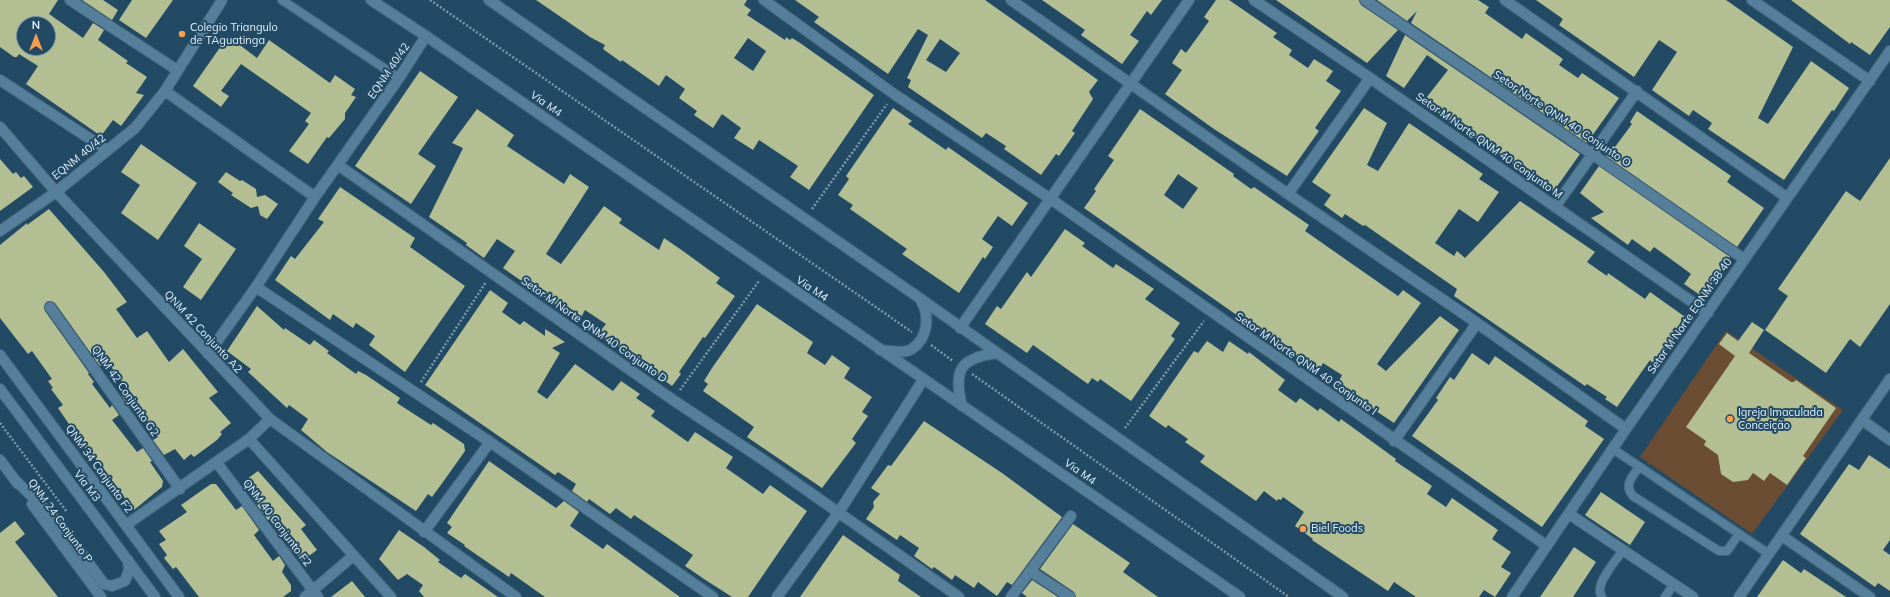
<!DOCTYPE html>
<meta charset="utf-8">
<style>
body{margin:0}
#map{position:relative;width:1890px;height:597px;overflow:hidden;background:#234a64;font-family:Mulish,sans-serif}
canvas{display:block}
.north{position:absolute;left:16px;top:16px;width:40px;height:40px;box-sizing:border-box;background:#234a64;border:1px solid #6f8da2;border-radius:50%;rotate:0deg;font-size:11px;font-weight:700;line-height:16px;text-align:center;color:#e1f2fe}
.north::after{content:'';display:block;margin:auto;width:14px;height:18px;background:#fa9f4e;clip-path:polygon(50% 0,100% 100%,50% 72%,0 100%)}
</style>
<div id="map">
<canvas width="1890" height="597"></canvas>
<div class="north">N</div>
</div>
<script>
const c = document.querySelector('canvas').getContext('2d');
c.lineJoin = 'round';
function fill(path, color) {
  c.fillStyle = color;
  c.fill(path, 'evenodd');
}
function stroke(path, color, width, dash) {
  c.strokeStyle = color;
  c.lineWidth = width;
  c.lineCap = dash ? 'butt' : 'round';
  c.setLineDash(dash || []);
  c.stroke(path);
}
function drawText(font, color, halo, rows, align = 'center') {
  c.font = font + ' Mulish,sans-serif';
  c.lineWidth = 4;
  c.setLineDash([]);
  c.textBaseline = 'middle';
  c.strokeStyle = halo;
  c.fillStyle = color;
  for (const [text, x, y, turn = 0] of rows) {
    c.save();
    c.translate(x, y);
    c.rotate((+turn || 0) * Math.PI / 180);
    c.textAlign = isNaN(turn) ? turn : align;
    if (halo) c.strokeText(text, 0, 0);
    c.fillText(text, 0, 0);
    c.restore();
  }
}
fill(new Path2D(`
 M 1726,331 L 1843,410 L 1752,534 L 1640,457 Z`), '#6b4d34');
fill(new Path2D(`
 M 0,0 L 58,0 L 49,14 L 83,38 L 93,23 L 104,30 L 98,40 L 128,61 L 126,63 L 147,77 L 136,93 L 144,95 L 121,126 L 113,120 L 101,136 L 26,84 L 38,66 L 19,54 L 17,57 L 14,57 L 0,47 ZM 24,24 L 48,24 L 48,48 L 24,48 Z
 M 82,0 L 103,0 L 118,10 L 112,20 Z
 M 132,0 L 173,0 L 146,38 L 119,20 Z
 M 536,0 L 747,0 L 744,5 L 751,10 L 747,15 L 785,40 L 786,37 L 790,40 L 792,38 L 800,43 L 874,95 L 809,190 L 790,177 L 798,166 L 759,140 L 753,150 L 734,138 L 741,128 L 722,114 L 713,128 L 694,115 L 697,111 L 679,98 L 685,89 L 666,75 L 659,86 L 622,60 L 621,62 L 603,49 L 605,45 L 590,37 ZM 748,38 L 766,51 L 753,71 L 734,58 Z
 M 795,0 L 985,0 L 1098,80 L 1089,92 L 1093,99 L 1072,131 L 1075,133 L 1059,156 L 1056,154 L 1041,175 L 1004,149 L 1006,146 L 986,133 L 982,138 L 908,87 L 911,80 L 907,78 L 928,35 L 918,29 L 888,74 L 814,22 L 819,17 ZM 940,39 L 960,53 L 946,72 L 926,60 Z
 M 1042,0 L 1162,0 L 1151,15 L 1147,11 L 1130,35 L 1139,41 L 1122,64 L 1081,35 L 1085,30 Z
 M 1216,0 L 1229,0 L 1277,33 L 1273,37 L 1292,50 L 1289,55 L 1308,68 L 1314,59 L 1333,71 L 1326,81 L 1341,91 L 1315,128 L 1319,131 L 1287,176 L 1214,129 L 1165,94 L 1182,70 L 1172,63 L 1181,49 L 1186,53 L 1209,21 L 1204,17 Z
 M 1276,0 L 1359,0 L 1361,5 L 1398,30 L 1367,63 Z
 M 1377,0 L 1478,0 L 1489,7 L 1485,13 L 1522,39 L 1526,33 L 1563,59 L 1559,65 L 1578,78 L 1582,73 L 1619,98 L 1587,143 L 1411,23 L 1417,11 L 1407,21 Z
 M 1536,0 L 1726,0 L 1793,47 L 1758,118 L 1768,124 L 1811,61 L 1849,88 L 1834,111 L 1832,110 L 1784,180 L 1708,129 L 1712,123 L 1693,110 L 1689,116 L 1652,90 L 1677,52 L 1659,40 L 1634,77 L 1559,25 L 1563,19 Z
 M 1791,0 L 1890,0 L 1890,27 L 1870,55 L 1851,42 L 1850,44 Z
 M 1405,35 L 1580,154 L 1553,192 L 1423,102 L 1448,70 L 1427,55 L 1404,88 L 1386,76 Z
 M 228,36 L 257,58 L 269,40 L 330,83 L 335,75 L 355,89 L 351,95 L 356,97 L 345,113 L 345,119 L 329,138 L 327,137 L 308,164 L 289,151 L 309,124 L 305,121 L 311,113 L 241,64 L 221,91 L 229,96 L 221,107 L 193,86 Z
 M 420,71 L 458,97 L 418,154 L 436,166 L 411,204 L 355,166 Z
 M 893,108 L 912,121 L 908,124 L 946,150 L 948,147 L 1028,203 L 1012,226 L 998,216 L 982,239 L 993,247 L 985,259 L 983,257 L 959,293 L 902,254 L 907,249 L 850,209 L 853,205 L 838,195 L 849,179 L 846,176 Z
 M 1364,108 L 1387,123 L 1367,165 L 1378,171 L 1409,123 L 1483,174 L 1479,179 L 1499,192 L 1478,222 L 1459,209 L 1435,243 L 1454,256 L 1457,251 L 1465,258 L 1520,201 L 1595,252 L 1587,262 L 1607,276 L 1608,273 L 1645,299 L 1650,292 L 1688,319 L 1655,366 L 1650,360 L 1617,407 L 1605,399 L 1607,397 L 1587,384 L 1585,386 L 1454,296 L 1457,289 L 1421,264 L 1365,225 L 1363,226 L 1345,214 L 1342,218 L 1324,205 L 1331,195 L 1312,182 Z
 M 477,109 L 514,135 L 507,146 L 564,184 L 570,174 L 589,187 L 546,254 L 561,264 L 604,206 L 622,219 L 619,223 L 659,250 L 664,238 L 683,251 L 720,278 L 716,283 L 735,296 L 705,338 L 703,337 L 679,372 L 681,374 L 672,386 L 654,373 L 655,372 L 598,334 L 606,324 L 585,310 L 579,321 L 503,268 L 515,251 L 497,239 L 484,258 L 466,245 L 467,243 L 429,217 L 463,148 L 452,143 Z
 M 1140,109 L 1234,174 L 1233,176 L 1251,189 L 1254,187 L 1309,225 L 1305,231 L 1398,296 L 1403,290 L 1421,303 L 1377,364 L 1386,371 L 1440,316 L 1459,330 L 1394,423 L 1337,385 L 1342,375 L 1323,363 L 1318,372 L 1084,208 L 1096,191 L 1094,189 L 1114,160 L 1108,156 ZM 1178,174 L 1198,188 L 1183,209 L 1164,195 Z
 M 1637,111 L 1731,176 L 1727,182 L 1764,208 L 1737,247 L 1606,156 L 1613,146 L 1615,147 L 1632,124 L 1630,122 Z
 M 141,144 L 197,183 L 158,240 L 121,213 L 140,185 L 121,172 Z
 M 1890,158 L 1890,304 L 1860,347 L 1850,339 L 1826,373 L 1765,330 L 1788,296 L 1778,289 L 1846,191 L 1860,201 Z
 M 0,159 L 13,174 L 16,172 L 21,178 L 24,176 L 33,187 L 0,211 Z
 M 1599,166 L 1730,257 L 1703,297 L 1684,284 L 1691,274 L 1679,265 L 1654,247 L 1650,252 L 1632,239 L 1628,245 L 1591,218 L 1604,212 L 1580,193 Z
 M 226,172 L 240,181 L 242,180 L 256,189 L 257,197 L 265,195 L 278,204 L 267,219 L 260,215 L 258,206 L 251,208 L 231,195 L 233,193 L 218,182 Z
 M 340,187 L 415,238 L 410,247 L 465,286 L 405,372 L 369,345 L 375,336 L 356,323 L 353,328 L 333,314 L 330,320 L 275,280 L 291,256 L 295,259 L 324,222 L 318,219 Z
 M 49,209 L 104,272 L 127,302 L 116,309 L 137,338 L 147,331 L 169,362 L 183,349 L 218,392 L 209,398 L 231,423 L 220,432 L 222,434 L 217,440 L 194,457 L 191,454 L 184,460 L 175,449 L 164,455 L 153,440 L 158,437 L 134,403 L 129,407 L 122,396 L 128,390 L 107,361 L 100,366 L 55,303 L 50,301 L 46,302 L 44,307 L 45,311 L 89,373 L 88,374 L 94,382 L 92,384 L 110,408 L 112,405 L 119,415 L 112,420 L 137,452 L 143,448 L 152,461 L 150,462 L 163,481 L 162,487 L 134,510 L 95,458 L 93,459 L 58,408 L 63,405 L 51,389 L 53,388 L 48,381 L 52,379 L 32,351 L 28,354 L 0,318 L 0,245 L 27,223 L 27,225 Z
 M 199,223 L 236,249 L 201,300 L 183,287 L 202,259 L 184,246 Z
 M 1065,229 L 1085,243 L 1082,246 L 1099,258 L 1113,268 L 1116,264 L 1154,289 L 1145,299 L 1180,323 L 1171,336 L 1175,339 L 1131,401 L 1100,379 L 1098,382 L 1092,378 L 1088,384 L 1033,345 L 1027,353 L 985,324 L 997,306 L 1001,309 L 1027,272 L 1031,277 Z
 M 490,290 L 508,303 L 502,312 L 520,325 L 524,321 L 545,336 L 545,329 L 565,342 L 552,348 L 560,353 L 537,392 L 547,399 L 575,364 L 613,391 L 621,381 L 640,394 L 636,398 L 655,411 L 651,416 L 688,442 L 695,432 L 733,457 L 726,468 L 763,494 L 770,485 L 807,511 L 748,597 L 732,597 L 704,579 L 685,566 L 693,555 L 634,515 L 631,519 L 616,508 L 610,514 L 589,499 L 587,502 L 572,491 L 576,484 L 558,472 L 555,475 L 425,385 Z
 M 757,304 L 813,342 L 807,353 L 825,365 L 832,355 L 850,368 L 844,378 L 872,397 L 862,412 L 868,416 L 852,439 L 856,443 L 822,488 L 747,437 L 754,427 L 703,391 L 708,384 L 704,381 L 712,368 Z
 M 257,306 L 284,330 L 285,328 L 310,345 L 314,340 L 329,351 L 327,353 L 356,374 L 358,371 L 366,375 L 400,398 L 397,403 L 431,425 L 433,423 L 464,444 L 465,451 L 443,482 L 432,497 L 428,494 L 416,511 L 327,452 L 301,430 L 308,419 L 289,405 L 287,408 L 248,372 L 251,369 L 227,351 Z
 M 1752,322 L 1764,330 L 1749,353 L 1791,382 L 1794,382 L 1796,380 L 1836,408 L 1803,456 L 1806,458 L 1787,485 L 1770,473 L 1764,481 L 1753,473 L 1748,480 L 1733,482 L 1721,474 L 1718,455 L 1704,445 L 1706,441 L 1686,427 L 1735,356 L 1719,344 L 1727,333 L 1738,341 Z
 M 1207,341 L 1223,352 L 1229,341 L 1248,354 L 1249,352 L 1285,380 L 1278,390 L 1296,403 L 1300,398 L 1318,411 L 1320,408 L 1339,422 L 1341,419 L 1396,459 L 1395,461 L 1432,486 L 1427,494 L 1446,507 L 1452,498 L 1498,530 L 1492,539 L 1511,552 L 1501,567 L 1511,573 L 1495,597 L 1484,590 L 1479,597 L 1416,597 L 1394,582 L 1388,591 L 1312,540 L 1313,539 L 1295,526 L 1304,512 L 1283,497 L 1281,500 L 1278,499 L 1277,501 L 1264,491 L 1256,501 L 1200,462 L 1205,456 L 1185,442 L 1188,439 L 1168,425 L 1166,428 L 1149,416 L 1194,351 L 1198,353 Z
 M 1472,353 L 1489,365 L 1495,356 L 1588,421 L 1585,426 L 1604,439 L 1542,527 L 1412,436 L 1438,400 L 1436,398 L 1450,377 L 1454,380 Z
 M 924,421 L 1002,473 L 1062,517 L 1012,585 L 1007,582 L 997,596 L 978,582 L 974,588 L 955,575 L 952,580 L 934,567 L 932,569 L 914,556 L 919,548 L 900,535 L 897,540 L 866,519 L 874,507 L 873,502 L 880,494 L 871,488 L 888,465 L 891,466 Z
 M 1869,455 L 1890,469 L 1890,540 L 1883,550 L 1890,555 L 1890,591 L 1878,583 L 1875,587 L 1800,534 L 1849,464 L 1859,470 Z
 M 489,461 L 556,508 L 564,501 L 579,512 L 570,526 L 603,549 L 607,544 L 680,597 L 545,597 L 511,573 L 509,577 L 464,546 L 465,545 L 447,533 L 452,527 L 447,523 Z
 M 258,471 L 306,525 L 301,529 L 317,550 L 302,561 L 293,549 L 292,552 L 288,546 L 291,542 L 273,519 L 268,520 L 252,498 L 254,497 L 243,482 Z
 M 211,484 L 216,484 L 236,510 L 242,506 L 259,530 L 254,535 L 273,561 L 279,556 L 285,565 L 282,572 L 291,585 L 291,591 L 283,597 L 199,597 L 176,567 L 173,569 L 164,558 L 167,555 L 159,544 L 166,540 L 159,531 L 187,512 L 181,505 Z
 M 1601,492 L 1645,522 L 1630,545 L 1585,515 Z
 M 15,521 L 25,534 L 15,542 L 58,597 L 0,597 L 0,533 Z
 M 1073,524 L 1130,563 L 1123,572 L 1158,597 L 1076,597 L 1074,592 L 1040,569 Z
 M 399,530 L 424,547 L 440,560 L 438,562 L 461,578 L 465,574 L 498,597 L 424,597 L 419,591 L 423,585 L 407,574 L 398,580 L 379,559 Z
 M 843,535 L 900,575 L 898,581 L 921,597 L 800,597 Z
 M 1574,547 L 1596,562 L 1573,597 L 1540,597 Z
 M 1783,560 L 1801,573 L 1804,569 L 1846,597 L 1757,597 Z
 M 1032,580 L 1058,597 L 1027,597 L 1022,593 Z
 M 352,581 L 365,597 L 331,597 Z`), '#b3bf92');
const lane = new Path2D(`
 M 282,0 L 399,78
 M 1613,449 L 1769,554
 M 1639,467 C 1633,476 1623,485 1633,496 L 1719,551 L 1727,551 L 1739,534
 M 1602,597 C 1593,585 1616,561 1623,550
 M 1665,597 L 1674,584`);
const street = new Path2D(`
 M 70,0 L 177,70
 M 764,0 L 894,94 L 1052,200 L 1547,546
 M 1011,0 L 1288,194 L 1477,323 L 1626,429
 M 1254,0 L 1370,78 L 1708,313
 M 1365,0 L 1592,154 L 1744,259
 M 1505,0 L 1786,197
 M 1752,0 L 1870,81
 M 0,80 L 107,150
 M 165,91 L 315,197
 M 0,127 L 56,192 L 270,419 L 249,439 L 126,525
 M 338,165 L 673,400 L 765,461 L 959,597
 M 1288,194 L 1370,78
 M 1555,207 L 1637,91
 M 0,231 L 56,192 L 135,128 L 165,91 L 222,0
 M 256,287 L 490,442 L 713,597
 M 50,307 L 180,489
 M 208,354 L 256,287 L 315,197 L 399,78 L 426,36
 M 0,355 L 179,597
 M 270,419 L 516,597
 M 1862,420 L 1890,440
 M 249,439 L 391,597
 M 1394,441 L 1477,323
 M 217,463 L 318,597
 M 1569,514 L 1693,597
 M 424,532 L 490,442
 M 1782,536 L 1870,597
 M 1030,571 L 1070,597
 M 305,597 L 353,556
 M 1011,597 L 1071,516
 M 1512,597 L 1626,429 L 1890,51
 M 1739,597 L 1890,379`);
const secondary = new Path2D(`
 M 371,0 L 426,36 C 697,224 969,410 1240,597
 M 489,0 L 918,297 L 1343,597
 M 960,328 L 1189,0
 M 880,350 C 889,351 904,354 912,349 C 928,338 930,316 921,301
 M 0,389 L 155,597
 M 962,406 C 953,370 960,358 997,353
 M 0,460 L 18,484
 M 14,479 L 60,524 L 104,584 L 112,586 L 125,581 L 129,570 L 128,560
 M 32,504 L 101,597
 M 777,597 L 839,512 L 923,380`);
stroke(lane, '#43667b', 10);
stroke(street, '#43667b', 12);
stroke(secondary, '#43667b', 12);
stroke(new Path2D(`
 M 430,0 L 912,332
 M 812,209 L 887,104
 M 931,345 L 953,361
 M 972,374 L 1289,597
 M 421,382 L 486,282
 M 680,390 L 759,281
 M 0,423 L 67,512
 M 1125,428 L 1204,321`), '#7d9aad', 2.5, [2, 2]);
stroke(lane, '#567f9b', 8);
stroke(street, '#567f9b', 10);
stroke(secondary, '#567f9b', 10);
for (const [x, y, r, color] of [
 [182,34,4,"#fa9f4e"],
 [1730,419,4,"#fa9f4e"],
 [1303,529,4,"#fa9f4e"]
]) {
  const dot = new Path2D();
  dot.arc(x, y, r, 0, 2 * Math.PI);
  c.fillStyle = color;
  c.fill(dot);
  stroke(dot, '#234a64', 1.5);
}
drawText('11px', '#e1f2fe', '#234a64', [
 ["Colegio Triangulo",190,28],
 ["de TAguatinga",190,41],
 ["Igreja Imaculada",1738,413],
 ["Conceição",1738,426],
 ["Biel Foods",1311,529]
], 'left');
drawText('11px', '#e1f2fe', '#234a64', [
 ["EQNM 40/42",389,71,-56],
 ["Via M4",546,104,35],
 ["Setor Norte QNM 40 Conjunto O",1562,119,34],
 ["Setor M Norte QNM 40 Conjunto M",1489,146,35],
 ["EQNM 40/42",79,157,-39],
 ["Via M4",812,289,34],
 ["Setor M Norte EQNM 38 40",1690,316,-55],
 ["Setor M Norte QNM 40 Conjunto D",594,330,35],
 ["QNM 42 Conjunto A2",203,332,47],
 ["Setor M Norte QNM 40 Conjunto I",1306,364,35],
 ["QNM 42 Conjunto G2",125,391,55],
 ["QNM 34 Conjunto F2",99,469,54],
 ["Via M4",1080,472,35],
 ["Via M3",87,486,53],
 ["QNM 24 Conjunto P",60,521,54],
 ["QNM 40 Conjunto F2",277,523,53]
]);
</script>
